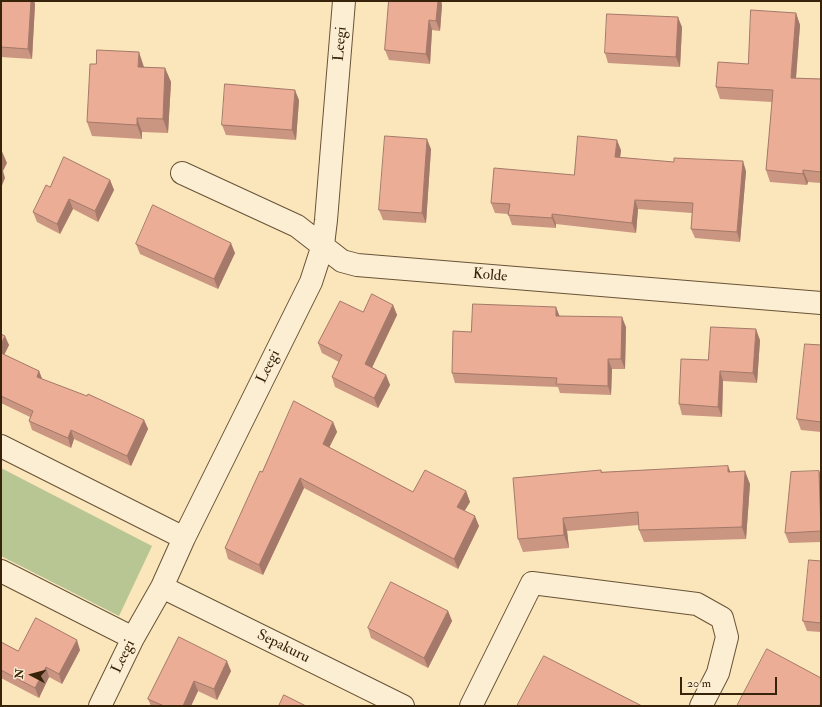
<!DOCTYPE html>
<style>
body{margin:0}
#map{position:relative;width:822px;height:707px;overflow:hidden;background:#fbe5bb;font-family:"IM FELL Double Pica",serif}
canvas{display:block}
.frame{position:absolute;inset:0;border:2px solid #37220a;pointer-events:none}
.north{position:absolute;left:12px;top:655px;width:40px;height:40px;-webkit-text-stroke:3px #fceed3;paint-order:stroke;rotate:276deg;font-size:11px;font-weight:700;line-height:16px;text-align:center;color:#37220a}
.north::after{content:'';display:block;margin:auto;width:14px;height:18px;background:#37220a;clip-path:polygon(50% 0,100% 100%,50% 72%,0 100%)}
.scale{position:absolute;left:680px;top:677px;width:97px;height:18px;box-sizing:border-box;border:2px solid #37220a;border-top:0;padding-left:5px;font-size:12px;line-height:14px;white-space:nowrap;color:#37220a;-webkit-text-stroke:3px #fceed3;paint-order:stroke}
</style>
<div id="map">
<canvas width="822" height="707"></canvas>
<div class="frame"></div>
<div class="north">N</div>
<div class="scale">20 m</div>
</div>
<script>
const c = document.querySelector('canvas').getContext('2d');
c.lineJoin = 'round';
function fill(path, color) {
  c.fillStyle = color;
  c.fill(path, 'evenodd');
}
function stroke(path, color, width, dash) {
  c.strokeStyle = color;
  c.lineWidth = width;
  c.lineCap = dash ? 'butt' : 'round';
  c.setLineDash(dash || []);
  c.stroke(path);
}
function drawText(font, color, halo, rows, align = 'center') {
  c.font = font + ' "IM FELL Double Pica",serif';
  c.lineWidth = 3;
  c.setLineDash([]);
  c.textBaseline = 'middle';
  c.strokeStyle = halo;
  c.fillStyle = color;
  for (const [text, x, y, turn = 0] of rows) {
    c.save();
    c.translate(x, y);
    c.rotate((+turn || 0) * Math.PI / 180);
    c.textAlign = isNaN(turn) ? turn : align;
    if (halo) c.strokeText(text, 0, 0);
    c.fillText(text, 0, 0);
    c.restore();
  }
}
fill(new Path2D(`
 M 1,468 L 152,546 L 119,616 L 1,556 Z`), '#b8c694');
const minor = new Path2D(`
 M 182,173 L 297,226 L 342,261 L 357,265 L 821,303
 M 1,446 L 184,538
 M 1,571 L 133,638
 M 162,587 L 403,706
 M 100,706 L 133,638 L 162,587 L 184,538 L 311,282 L 323,245 L 326,220 L 344,1
 M 471,706 L 532,583 L 697,604 L 722,618 L 727,637 L 718,673 L 701,706`);
stroke(minor, '#685336', 24);
stroke(minor, '#fceed3', 22);
fill(new Path2D(`
 M 1,1 L 34,1 L 35,4 L 32,59 L 1,57 Z
 M 389,1 L 441,1 L 442,5 L 440,31 L 432,30 L 430,64 L 389,60 L 385,50 Z
 M 796,13 L 800,25 L 796,78 L 821,79 L 821,183 L 808,182 L 807,185 L 770,182 L 766,170 L 772,102 L 720,99 L 716,87 L 748,64 Z
 M 682,27 L 680,67 L 608,63 L 605,53 Z
 M 144,67 L 165,68 L 171,82 L 168,133 L 142,132 L 142,139 L 92,136 L 87,122 Z
 M 299,100 L 296,140 L 226,135 L 222,125 Z
 M 431,149 L 426,223 L 383,220 L 379,210 Z
 M 621,150 L 620,157 L 746,171 L 740,242 L 695,238 L 691,229 L 692,213 L 638,209 L 636,233 L 556,224 L 556,228 L 512,225 L 508,214 L 495,213 L 491,203 L 574,175 Z
 M 110,180 L 114,190 L 98,222 L 73,209 L 60,234 L 37,222 L 33,212 L 50,187 Z
 M 136,244 L 235,253 L 218,289 L 140,254 Z
 M 393,305 L 397,315 L 372,367 L 386,375 L 390,385 L 378,408 L 335,387 L 332,377 L 339,362 L 322,353 L 318,343 L 363,312 Z
 M 559,316 L 626,327 L 625,369 L 612,369 L 611,395 L 560,393 L 558,387 L 455,383 L 452,373 L 471,332 Z
 M 1,334 L 9,345 L 4,355 L 39,371 L 42,379 L 144,420 L 148,429 L 131,466 L 74,439 L 71,448 L 32,430 L 29,421 L 30,417 L 1,403 Z
 M 760,340 L 757,383 L 723,381 L 722,417 L 682,415 L 679,404 L 708,360 Z
 M 821,345 L 821,432 L 801,430 L 797,419 Z
 M 333,422 L 337,432 L 329,447 L 413,492 L 466,491 L 470,502 L 464,510 L 479,526 L 458,569 L 304,488 L 263,575 L 228,559 L 225,548 L 262,472 Z
 M 601,470 L 602,472 L 730,472 L 750,484 L 746,539 L 644,542 L 639,530 L 639,525 L 567,531 L 569,548 L 523,552 L 518,539 Z
 M 819,471 L 821,478 L 821,542 L 789,543 L 785,533 Z
 M 821,561 L 821,632 L 807,631 L 803,621 Z
 M 448,611 L 452,621 L 428,668 L 371,638 L 368,628 Z
 M 179,637 L 231,671 L 217,700 L 198,691 L 191,706 L 151,706 L 148,699 Z
 M 1,642 L 18,651 L 80,650 L 62,684 L 49,677 L 39,698 L 1,678 Z`), '#ca9581');
fill(new Path2D(`
 M 31,1 L 34,1 L 35,4 L 32,59 L 28,49 Z
 M 438,1 L 441,1 L 442,5 L 440,31 L 436,21 Z
 M 796,13 L 800,25 L 795,90 L 791,78 Z
 M 678,17 L 682,27 L 680,67 L 676,57 Z
 M 429,20 L 432,30 L 430,64 L 426,54 Z
 M 139,52 L 144,67 L 143,81 L 138,67 Z
 M 165,68 L 171,82 L 168,133 L 163,119 Z
 M 295,90 L 299,100 L 296,140 L 292,130 Z
 M 137,118 L 142,132 L 142,139 L 137,125 Z
 M 427,139 L 431,149 L 426,223 L 422,213 Z
 M 617,140 L 621,150 L 619,167 L 615,157 Z
 M 1,149 L 7,163 L 3,171 L 5,178 L 1,188 Z
 M 743,161 L 746,171 L 740,242 L 737,232 Z
 M 803,170 L 808,182 L 807,185 L 803,174 Z
 M 110,180 L 114,190 L 98,222 L 95,211 Z
 M 69,199 L 73,209 L 60,234 L 57,224 Z
 M 635,200 L 638,209 L 636,233 L 632,223 Z
 M 552,214 L 556,224 L 556,228 L 552,218 Z
 M 231,243 L 235,253 L 218,289 L 214,279 Z
 M 393,305 L 397,315 L 369,374 L 365,364 Z
 M 556,307 L 560,317 L 556,316 Z
 M 622,317 L 626,327 L 625,369 L 621,359 Z
 M 756,329 L 760,340 L 757,383 L 753,373 Z
 M 5,336 L 9,345 L 1,361 L 1,344 Z
 M 608,359 L 612,369 L 611,395 L 608,386 Z
 M 39,371 L 43,381 L 37,377 Z
 M 720,371 L 723,381 L 722,417 L 718,407 Z
 M 386,375 L 390,385 L 378,408 L 374,398 Z
 M 144,420 L 148,429 L 131,466 L 127,456 Z
 M 333,422 L 337,432 L 326,454 L 323,444 Z
 M 71,430 L 74,439 L 71,448 L 68,438 Z
 M 728,466 L 733,478 L 728,472 Z
 M 745,471 L 750,484 L 746,539 L 742,527 Z
 M 819,471 L 821,478 L 821,532 Z
 M 300,478 L 304,488 L 263,575 L 259,565 Z
 M 466,491 L 470,502 L 461,517 L 457,507 Z
 M 475,516 L 479,526 L 458,569 L 454,559 Z
 M 563,518 L 567,531 L 569,548 L 564,535 Z
 M 448,611 L 452,621 L 428,668 L 424,658 Z
 M 77,640 L 80,650 L 62,684 L 59,674 Z
 M 227,661 L 231,671 L 217,700 L 214,689 Z
 M 46,667 L 49,677 L 39,698 L 35,688 Z
 M 194,681 L 198,691 L 191,706 L 183,706 Z`), '#a47969');
const building = new Path2D(`
 M 1,1 L 31,1 L 28,49 L 1,47 Z
 M 389,1 L 438,1 L 436,21 L 429,20 L 426,54 L 385,50 Z
 M 751,10 L 796,13 L 791,78 L 821,79 L 821,172 L 803,170 L 803,174 L 766,170 L 773,90 L 716,87 L 718,62 L 748,64 Z
 M 607,14 L 678,17 L 676,57 L 605,53 Z
 M 97,50 L 139,52 L 138,67 L 165,68 L 163,119 L 137,118 L 137,125 L 87,122 L 90,64 L 96,64 Z
 M 225,84 L 295,90 L 292,130 L 222,125 Z
 M 385,136 L 427,139 L 422,213 L 379,210 Z
 M 578,136 L 617,140 L 615,157 L 674,162 L 674,158 L 743,161 L 737,232 L 691,229 L 693,203 L 635,200 L 632,223 L 552,214 L 552,218 L 508,215 L 510,204 L 491,203 L 494,168 L 574,175 Z
 M 64,157 L 110,180 L 95,211 L 69,199 L 57,224 L 33,212 L 46,185 L 50,187 Z
 M 153,205 L 231,243 L 214,279 L 136,244 Z
 M 372,294 L 393,305 L 365,364 L 386,375 L 374,398 L 332,377 L 342,355 L 318,343 L 340,301 L 363,312 Z
 M 473,304 L 556,307 L 556,316 L 622,317 L 621,359 L 608,359 L 608,386 L 556,384 L 557,378 L 452,373 L 453,331 L 471,332 Z
 M 711,327 L 756,329 L 753,373 L 720,371 L 718,407 L 679,404 L 681,359 L 708,360 Z
 M 1,334 L 5,336 L 1,344 Z
 M 805,344 L 821,345 L 821,422 L 797,419 Z
 M 1,353 L 39,371 L 37,377 L 87,396 L 88,394 L 144,420 L 127,456 L 71,430 L 68,438 L 29,421 L 33,411 L 1,396 Z
 M 294,401 L 333,422 L 323,444 L 413,492 L 425,470 L 466,491 L 457,507 L 475,516 L 454,559 L 300,478 L 259,565 L 225,548 L 260,471 L 262,472 Z
 M 728,466 L 728,472 L 745,471 L 742,527 L 639,530 L 638,512 L 563,518 L 564,535 L 518,539 L 513,478 L 601,470 L 601,472 Z
 M 819,471 L 821,531 L 785,533 L 791,472 Z
 M 809,560 L 821,561 L 821,623 L 803,621 Z
 M 391,582 L 448,611 L 424,658 L 368,628 Z
 M 36,618 L 77,640 L 59,674 L 46,667 L 35,688 L 1,670 L 1,642 L 18,651 Z
 M 179,637 L 227,661 L 214,689 L 194,681 L 183,706 L 164,706 L 148,699 Z
 M 767,649 L 821,678 L 821,703 L 819,706 L 737,706 Z
 M 544,656 L 642,706 L 517,706 Z
 M 284,695 L 306,706 L 279,706 Z`);
fill(building, '#ebad96');
stroke(building, '#a47969', 1);
drawText('15px', '#37220a', '#fceed3', [
 ["Leegi",341,44,-85],
 ["Kolde",490,276,5],
 ["Leegi",269,367,-64],
 ["Sepakuru",283,647,26],
 ["Leegi",124,657,-64]
]);
</script>
